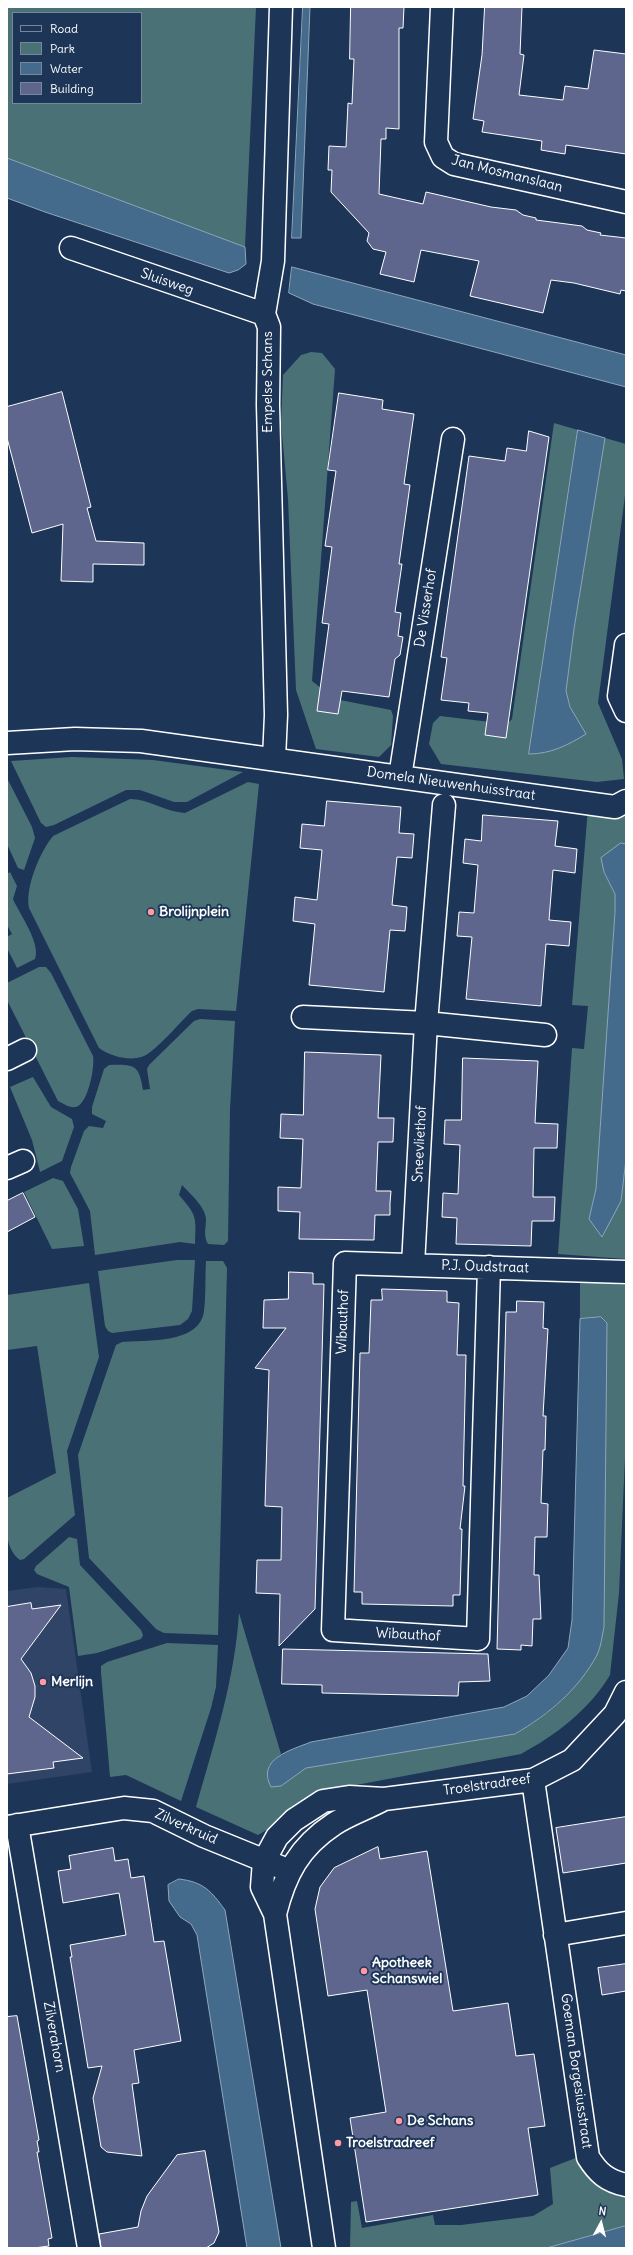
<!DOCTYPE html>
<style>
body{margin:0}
#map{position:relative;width:633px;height:2255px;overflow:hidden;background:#1d3557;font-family:Delius,sans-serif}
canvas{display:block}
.frame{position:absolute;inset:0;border:8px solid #fff;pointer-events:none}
.legend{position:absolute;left:12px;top:12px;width:130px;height:92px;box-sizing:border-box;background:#1d3557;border:1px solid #77869a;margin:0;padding:5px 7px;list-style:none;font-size:12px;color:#fff}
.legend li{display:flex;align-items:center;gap:8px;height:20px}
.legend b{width:20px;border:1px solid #77869a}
.north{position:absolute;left:581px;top:2203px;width:40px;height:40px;-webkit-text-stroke:3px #1d3557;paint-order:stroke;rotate:7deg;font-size:11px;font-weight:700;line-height:16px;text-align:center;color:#fff}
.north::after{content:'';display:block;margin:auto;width:14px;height:18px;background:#fff;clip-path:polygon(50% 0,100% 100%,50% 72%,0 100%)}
</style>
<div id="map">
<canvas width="633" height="2255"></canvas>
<div class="frame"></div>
<ul class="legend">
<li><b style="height:5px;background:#1d3557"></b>Road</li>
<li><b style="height:11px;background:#4a7276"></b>Park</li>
<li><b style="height:11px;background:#446b8c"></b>Water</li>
<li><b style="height:11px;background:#5e668d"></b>Building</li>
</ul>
<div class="north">N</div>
</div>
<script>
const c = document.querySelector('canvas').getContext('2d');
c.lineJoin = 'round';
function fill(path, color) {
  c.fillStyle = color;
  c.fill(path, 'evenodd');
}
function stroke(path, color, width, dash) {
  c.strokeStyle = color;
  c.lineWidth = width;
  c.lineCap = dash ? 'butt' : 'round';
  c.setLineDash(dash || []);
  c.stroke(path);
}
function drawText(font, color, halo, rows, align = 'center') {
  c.font = font + ' Delius,sans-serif';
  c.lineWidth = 4;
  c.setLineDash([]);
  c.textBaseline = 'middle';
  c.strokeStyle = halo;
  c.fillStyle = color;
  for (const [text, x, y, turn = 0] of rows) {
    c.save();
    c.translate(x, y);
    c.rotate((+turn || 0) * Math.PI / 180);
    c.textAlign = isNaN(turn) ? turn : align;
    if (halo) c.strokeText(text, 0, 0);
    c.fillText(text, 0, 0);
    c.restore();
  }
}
fill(new Path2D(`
 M 37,1587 L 66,1589 L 92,1772 L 7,1784 L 7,1591 Z`), '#304467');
fill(new Path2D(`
 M 7,7 L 256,7 L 245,247 L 7,158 ZM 13,13 L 141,13 L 141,103 L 13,103 Z
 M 311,352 L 322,353 L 335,369 L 312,681 L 335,699 L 391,710 L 393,716 L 391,745 L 379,757 L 316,749 L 296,690 L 288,499 L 281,423 L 283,375 L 301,355 Z
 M 554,423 L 578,430 L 529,754 L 585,734 L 570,707 L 566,691 L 574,629 L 605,438 L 626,444 L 626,488 L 598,703 L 622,759 L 624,779 L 597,782 L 441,764 L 429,744 L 433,723 L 440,716 L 507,724 L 512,719 Z
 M 72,757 L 153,760 L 243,772 L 187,802 L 174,802 L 140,790 L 126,790 L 54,825 L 46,827 L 41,823 L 11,761 Z
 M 7,778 L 32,827 L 35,838 L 24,870 L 18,868 L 7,844 Z
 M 248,782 L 259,784 L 236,1011 L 198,1009 L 192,1011 C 180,1022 157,1050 144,1056 C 131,1062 109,1056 99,1048 L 29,908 C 25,887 40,852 53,836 L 130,799 C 149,799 166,812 185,813 Z
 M 588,808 L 626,811 L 626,844 L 604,872 L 615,894 L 615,912 L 596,1189 L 589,1219 L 621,1201 L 626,1159 L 626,1259 L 558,1254 L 572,1048 L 584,1049 L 588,1006 L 572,1005 Z
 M 10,872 L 17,886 L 13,899 C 20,915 41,943 35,959 L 17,968 L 7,948 L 7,937 L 12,934 L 7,925 L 7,874 Z
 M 39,967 L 46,967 L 51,973 L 93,1056 C 95,1067 88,1104 76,1107 C 69,1108 64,1104 58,1101 L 7,1000 L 7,983 Z
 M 200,1019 L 235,1021 L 230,1109 L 228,1241 L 224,1245 L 208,1244 C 203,1236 206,1227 206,1219 C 205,1206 190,1194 182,1185 L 179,1195 C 197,1216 196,1216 195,1244 L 180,1242 L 95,1255 L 90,1211 L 70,1173 L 71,1167 L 84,1131 L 89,1126 L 103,1128 L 106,1121 L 92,1114 L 92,1107 L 104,1069 L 109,1065 C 135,1064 139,1065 143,1090 L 150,1089 L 147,1069 L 149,1065 L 194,1021 Z
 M 33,1077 L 51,1107 L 72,1119 L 74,1127 L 62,1161 L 40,1172 L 32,1140 L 10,1087 Z
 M 53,1178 L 63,1181 L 78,1209 L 84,1246 L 52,1249 L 24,1192 Z
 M 177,1260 L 195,1260 L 192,1311 L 188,1319 L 180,1325 L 112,1333 L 108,1331 L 105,1326 L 98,1271 Z
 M 206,1261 L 223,1261 L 227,1268 L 218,1635 L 164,1633 L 156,1629 L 89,1558 L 78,1455 L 116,1345 L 122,1342 C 147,1340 200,1344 204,1311 C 206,1295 205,1278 206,1261 Z
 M 580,1281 L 626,1285 L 626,1435 L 619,1593 L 610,1675 C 589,1710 556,1735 521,1754 L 335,1789 L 258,1835 L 196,1807 C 214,1743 235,1679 239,1613 L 281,1754 L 269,1766 L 281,1786 L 305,1768 L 515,1734 C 539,1720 557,1707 574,1687 L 601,1317 L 580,1319 Z
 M 89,1283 L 99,1357 L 67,1451 L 75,1515 L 24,1559 L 20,1560 C 2,1547 7,1517 7,1498 L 56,1473 L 37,1346 L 7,1350 L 7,1295 Z
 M 69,1537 L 77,1539 L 80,1565 L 141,1630 L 143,1635 L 141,1639 L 97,1653 L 78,1656 L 69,1587 L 37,1574 L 34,1570 L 36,1566 Z
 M 167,1643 L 218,1645 L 216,1687 L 211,1708 L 181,1801 L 126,1775 L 110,1777 L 101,1672 L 101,1666 L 107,1662 Z
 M 578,2157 L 626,2187 L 626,2226 L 547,2248 L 350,2248 L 351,2202 L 357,2201 L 362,2228 L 433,2215 L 435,2225 L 461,2225 L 533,2216 L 553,2204 L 550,2168 Z`), '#4a7276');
const water = new Path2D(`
 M 303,7 L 310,7 L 301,238 L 292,238 Z
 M 7,158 L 245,247 L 246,264 L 238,270 L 229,273 L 45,212 L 7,198 Z
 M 292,267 L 626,355 L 626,387 L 313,304 L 289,293 Z
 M 578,430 L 605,438 L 574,629 L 566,691 L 570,707 L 586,734 C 568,745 551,754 529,754 Z
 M 621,843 L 626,844 L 626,1159 L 621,1201 L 602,1237 L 589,1219 L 596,1189 L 615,912 L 615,894 L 604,872 L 601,858 Z
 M 601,1317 L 607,1323 L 604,1627 C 602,1636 601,1647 597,1655 C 578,1690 549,1714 515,1734 L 306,1768 L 281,1786 L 271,1787 C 256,1759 291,1750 311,1742 L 504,1707 L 527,1696 L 549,1675 L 568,1648 L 572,1620 L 580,1319 Z
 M 179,1879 C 204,1882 211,1891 225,1910 L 281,2248 L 247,2248 L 197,1935 L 191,1924 L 180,1917 L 169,1901 L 168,1885 Z
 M 626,2226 L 626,2248 L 547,2248 Z`);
fill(water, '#446b8c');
stroke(water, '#8fa6ba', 1);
const building = new Path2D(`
 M 351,7 L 404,7 L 403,28 L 399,28 L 399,129 L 386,128 L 386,139 L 381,139 L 379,194 L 423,204 L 426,192 L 491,207 L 516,210 L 523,215 L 536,218 L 536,220 L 582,226 L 587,230 L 601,233 L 600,235 L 626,238 L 626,291 L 621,290 L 620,294 L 574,283 L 551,280 L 543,313 L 470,296 L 479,261 L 421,250 L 414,282 L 380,274 L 386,252 L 373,249 L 367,241 L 369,233 L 331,192 L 332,170 L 328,170 L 329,146 L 346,147 L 348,103 L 352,104 L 354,59 L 350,59 Z
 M 485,7 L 522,7 L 520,54 L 524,55 L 519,95 L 563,100 L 565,86 L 588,89 L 594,50 L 626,54 L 626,154 L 566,145 L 565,154 L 541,150 L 542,141 L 482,132 L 484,121 L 473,119 L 482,55 Z
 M 62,392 L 91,507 L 87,508 L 96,541 L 144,543 L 144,565 L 93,564 L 93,582 L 61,581 L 63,524 L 32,533 L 7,438 L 7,407 Z
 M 339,393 L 383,400 L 382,409 L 414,414 L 404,484 L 410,485 L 399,564 L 402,564 L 395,612 L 401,613 L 398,636 L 403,637 L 400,655 L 395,659 L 389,697 L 342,691 L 338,714 L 317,711 L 329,624 L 322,623 L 332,547 L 325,546 L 336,471 L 328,470 Z
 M 529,431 L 549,437 L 506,738 L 485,735 L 488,713 L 468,711 L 469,703 L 441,700 L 447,658 L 441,657 L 469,456 L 505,461 L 507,448 L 526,451 Z
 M 327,801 L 401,807 L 399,833 L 414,834 L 412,858 L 397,857 L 392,905 L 407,907 L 406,920 L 405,931 L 390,930 L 384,992 L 309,985 L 315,924 L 293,921 L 295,897 L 317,900 L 322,850 L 300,848 L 302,824 L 324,826 Z
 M 483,815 L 558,821 L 555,846 L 577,849 L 575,873 L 553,870 L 549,920 L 571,922 L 569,946 L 546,944 L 541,1006 L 466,999 L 472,937 L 457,936 L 459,912 L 474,913 L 478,865 L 463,863 L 465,839 L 481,841 Z
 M 305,1052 L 381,1055 L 378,1118 L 394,1118 L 393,1142 L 378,1142 L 376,1191 L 391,1191 L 390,1203 L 390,1215 L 375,1215 L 374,1240 L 299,1239 L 300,1212 L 278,1211 L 278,1187 L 301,1188 L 303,1139 L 280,1138 L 281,1114 L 303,1115 Z
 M 463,1058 L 538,1061 L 535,1123 L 558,1124 L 557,1148 L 534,1148 L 533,1197 L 555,1197 L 554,1221 L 532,1221 L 531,1246 L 456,1244 L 457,1218 L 442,1217 L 443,1193 L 458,1194 L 460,1145 L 444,1144 L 445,1120 L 461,1120 Z
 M 23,1193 L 35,1217 L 7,1232 L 7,1201 Z
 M 289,1272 L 313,1273 L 313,1284 L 324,1284 L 315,1609 L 279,1646 L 280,1594 L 256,1593 L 257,1560 L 281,1560 L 282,1507 L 265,1506 L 269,1370 L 255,1368 L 286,1328 L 263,1328 L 264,1300 L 288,1299 Z
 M 382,1289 L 447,1291 L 447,1302 L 459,1303 L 457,1355 L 466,1355 L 463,1486 L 465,1486 L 460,1529 L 462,1529 L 460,1595 L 453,1595 L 453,1606 L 362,1604 L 362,1592 L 354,1592 L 360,1353 L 369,1353 L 371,1300 L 382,1300 Z
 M 517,1301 L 544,1302 L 543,1328 L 548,1329 L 543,1416 L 546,1416 L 545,1450 L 543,1450 L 541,1503 L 548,1504 L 547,1537 L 535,1537 L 534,1575 L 539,1575 L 541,1619 L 533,1619 L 532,1646 L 521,1645 L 521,1650 L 497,1649 L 506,1312 L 516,1312 Z
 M 31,1603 L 32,1609 L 61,1605 L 21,1659 L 31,1673 L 35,1686 L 35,1697 L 29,1717 L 83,1758 L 53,1762 L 54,1768 L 7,1774 L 7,1607 Z
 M 283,1649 L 488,1654 L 490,1681 L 459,1682 L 458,1696 L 322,1693 L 322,1685 L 282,1684 Z
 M 626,1817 L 626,1863 L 563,1873 L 556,1828 Z
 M 378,1847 L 380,1859 L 427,1851 L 453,2011 L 508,2003 L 516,2056 L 534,2054 L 545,2126 L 528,2128 L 538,2195 L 366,2222 L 350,2118 L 386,2112 L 367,1990 L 328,1996 L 315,1909 L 320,1887 L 334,1868 Z
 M 113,1848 L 115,1861 L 128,1859 L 131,1878 L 144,1876 L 154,1942 L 164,1941 L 181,2041 L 134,2050 L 139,2083 L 132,2084 L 142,2156 L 107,2152 L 101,2147 L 93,2098 L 102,2066 L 88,2068 L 70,1957 L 72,1957 L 70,1945 L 126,1935 L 119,1893 L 63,1903 L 58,1871 L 71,1869 L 69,1856 Z
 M 626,1964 L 626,1991 L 602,1995 L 598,1968 Z
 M 17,2016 L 39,2140 L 37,2141 L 39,2152 L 37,2152 L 52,2238 L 48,2239 L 49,2246 L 34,2248 L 7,2248 L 7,2017 Z
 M 205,2151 L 219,2232 L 214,2243 L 206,2248 L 101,2248 L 99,2234 L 138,2227 L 141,2211 L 147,2196 L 177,2155 Z`);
fill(building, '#5e668d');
stroke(building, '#fff', 1);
const street = new Path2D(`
 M 442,7 L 436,142 L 443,157 L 454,164 L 626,202
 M 71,248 L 264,314
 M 626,645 L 619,696 L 626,711
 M 7,743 L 75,739 L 141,741 L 586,803 L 615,807 L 626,801
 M 274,759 L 276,715 L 268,405 L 269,327 L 264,314 L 273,261 L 281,7
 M 400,777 L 453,439
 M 303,1017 L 426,1023 L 545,1035
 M 7,1059 L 25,1050
 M 7,1168 L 23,1161
 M 413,1265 L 426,1023 L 444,805
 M 489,1267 L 478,1639 L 333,1630 L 345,1263 L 626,1272
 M 533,1780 L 588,2157 C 598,2173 607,2181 626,2185
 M 17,1825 L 89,2248
 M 7,1827 L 124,1808 L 153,1811 L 204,1836 L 290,1871
 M 275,1914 C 285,1874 299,1847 334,1824 C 349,1814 368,1808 384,1799
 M 555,1935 L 626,1923
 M 324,2248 L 275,1914 L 262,1887 L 264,1861 L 277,1837 L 294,1820 L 323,1801 L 349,1797 L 384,1799 L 533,1780 L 572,1760 L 615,1714 L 626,1692`);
stroke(street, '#fff', 25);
stroke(street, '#1d3557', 22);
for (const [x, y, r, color] of [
 [151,912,4,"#ff9aa2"],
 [43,1682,4,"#ff9aa2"],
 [364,1971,4,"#ff9aa2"],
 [399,2121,4,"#ff9aa2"],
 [338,2143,4,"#ff9aa2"]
]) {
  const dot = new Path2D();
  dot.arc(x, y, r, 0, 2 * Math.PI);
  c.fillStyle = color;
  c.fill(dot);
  stroke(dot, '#1d3557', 1.5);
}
drawText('14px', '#fff', '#1d3557', [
 ["Jan Mosmanslaan",507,174,14],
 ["Sluisweg",167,282,19],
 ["Empelse Schans",268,382,-90],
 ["De Visserhof",426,608,-81],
 ["Domela Nieuwenhuisstraat",451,784,8],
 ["Sneevliethof",420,1144,-87],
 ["P.J. Oudstraat",485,1267,2],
 ["Wibauthof",343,1322,-88],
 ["Wibauthof",408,1635,3],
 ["Troelstradreef",487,1785,-8],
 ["Zilverkruid",186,1827,24],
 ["Zilverahorn",54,2037,80],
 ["Goeman Borgesiusstraat",576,2071,82]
]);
drawText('bold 14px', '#fff', '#1d3557', [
 ["Brolijnplein",159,912],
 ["Merlijn",51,1682],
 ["Apotheek",372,1963],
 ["Schanswiel",372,1979],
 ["De Schans",407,2121],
 ["Troelstradreef",346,2143]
], 'left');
</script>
